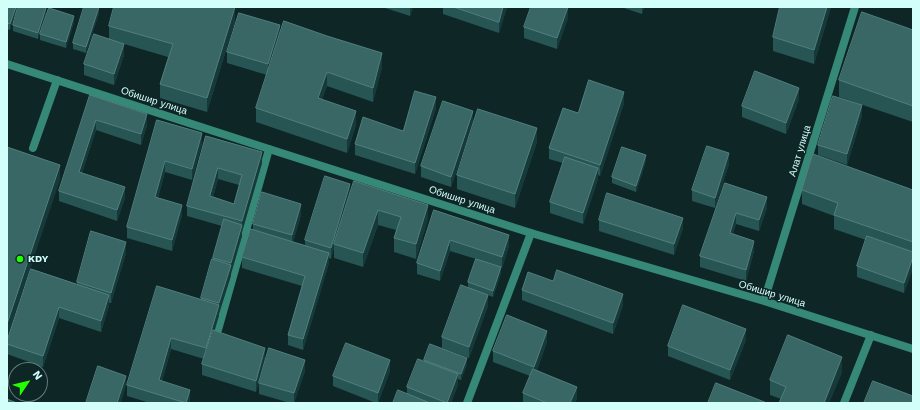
<!DOCTYPE html>
<meta charset="utf-8">
<style>
body{margin:0}
#map{position:relative;width:920px;height:410px;overflow:hidden;background:#0e2625;font-family:"Work Sans",sans-serif}
canvas{display:block}
.frame{position:absolute;inset:0;border:8px solid #d3fffa;pointer-events:none}
.north{position:absolute;left:8px;top:362px;width:40px;height:40px;box-sizing:border-box;background:#0e2625;border:1px solid #5d7d7a;border-radius:50%;rotate:55deg;font-size:11px;font-weight:700;line-height:16px;text-align:center;color:#d3fffa}
.north::after{content:'';display:block;margin:auto;width:14px;height:18px;background:#23fe00;clip-path:polygon(50% 0,100% 100%,50% 72%,0 100%)}
</style>
<div id="map">
<canvas width="920" height="410"></canvas>
<div class="frame"></div>
<div class="north">N</div>
</div>
<script>
const c = document.querySelector('canvas').getContext('2d');
c.lineJoin = 'round';
function stroke(path, color, width, dash) {
  c.strokeStyle = color;
  c.lineWidth = width;
  c.lineCap = dash ? 'butt' : 'round';
  c.setLineDash(dash || []);
  c.stroke(path);
}
function fill(path, color) {
  c.fillStyle = color;
  c.fill(path, 'evenodd');
}
function drawText(font, color, halo, rows, align = 'center') {
  c.font = font + ' "Work Sans",sans-serif';
  c.lineWidth = 3;
  c.setLineDash([]);
  c.textBaseline = 'middle';
  c.strokeStyle = halo;
  c.fillStyle = color;
  for (const [text, x, y, turn = 0] of rows) {
    c.save();
    c.translate(x, y);
    c.rotate((+turn || 0) * Math.PI / 180);
    c.textAlign = isNaN(turn) ? turn : align;
    if (halo) c.strokeText(text, 0, 0);
    c.fillText(text, 0, 0);
    c.restore();
  }
}
stroke(new Path2D(`
 M 33,148 L 57,80
 M 218,330 L 269,149
 M 467,403 L 531,233`), '#368877', 8);
stroke(new Path2D(`
 M 7,64 L 269,149 L 531,233 L 764,301 L 913,349
 M 764,301 L 855,7
 M 844,403 L 871,335`), '#368877', 8);
fill(new Path2D(`
 M 7,7 L 17,7 L 10,30 L 7,29 Z
 M 382,7 L 413,7 L 410,16 Z
 M 443,7 L 507,7 L 499,33 L 443,14 Z
 M 621,7 L 644,7 L 642,14 Z
 M 780,7 L 831,7 L 814,64 L 773,51 L 773,37 Z
 M 99,13 L 86,53 L 73,49 L 73,43 Z
 M 46,14 L 38,39 L 13,31 L 13,25 Z
 M 568,18 L 557,49 L 524,38 L 524,27 Z
 M 235,21 L 207,112 L 160,98 L 160,84 L 168,57 L 124,44 L 124,55 L 114,85 L 84,75 L 84,64 L 109,38 L 109,26 Z
 M 74,22 L 66,48 L 40,40 L 40,34 Z
 M 913,30 L 913,122 L 839,97 L 839,80 Z
 M 280,34 L 382,67 L 373,102 L 327,86 L 322,99 L 356,125 L 347,153 L 256,122 L 256,108 L 267,75 L 227,63 L 227,52 Z
 M 90,95 L 147,125 L 141,145 L 96,130 L 82,173 L 125,198 L 117,221 L 59,201 L 59,191 Z
 M 799,99 L 786,134 L 742,117 L 742,106 Z
 M 624,103 L 600,176 L 598,175 L 598,179 L 583,224 L 550,213 L 550,202 L 563,163 L 549,159 L 549,148 L 578,113 Z
 M 436,108 L 415,174 L 355,155 L 355,144 L 403,131 Z
 M 862,116 L 847,165 L 818,155 L 818,145 Z
 M 157,120 L 202,144 L 192,180 L 165,172 L 158,198 L 182,215 L 172,251 L 127,238 L 127,227 Z
 M 473,122 L 451,187 L 421,177 L 421,166 Z
 M 206,136 L 262,163 L 242,232 L 242,236 L 214,330 L 265,359 L 256,392 L 202,375 L 202,364 L 204,359 L 171,349 L 162,381 L 190,400 L 190,403 L 150,403 L 127,396 L 127,385 L 201,299 L 213,260 L 213,258 L 222,226 L 187,216 L 187,206 ZM 218,179 L 239,185 L 234,204 L 213,197 Z
 M 537,142 L 515,208 L 457,189 L 457,175 Z
 M 646,161 L 636,192 L 612,183 L 612,177 Z
 M 729,164 L 715,208 L 692,201 L 692,190 Z
 M 725,183 L 767,208 L 759,231 L 736,224 L 733,234 L 754,251 L 746,281 L 700,267 L 700,256 Z
 M 802,190 L 913,190 L 913,268 L 904,293 L 857,277 L 857,266 L 866,240 L 834,229 L 834,216 L 802,204 Z
 M 350,194 L 428,219 L 416,259 L 394,252 L 394,238 L 396,230 L 378,225 L 363,267 L 334,258 L 334,248 L 331,259 L 329,258 L 329,263 L 303,350 L 288,345 L 288,335 L 302,286 L 242,268 L 242,257 L 253,229 L 253,224 L 301,215 L 293,242 L 305,245 L 305,240 Z
 M 434,210 L 509,246 L 502,268 L 501,267 L 501,273 L 493,297 L 488,295 L 488,306 L 469,358 L 442,348 L 442,337 L 468,287 L 468,282 L 476,259 L 450,251 L 440,281 L 417,274 L 417,263 Z
 M 599,220 L 683,228 L 674,255 L 599,231 Z
 M 126,253 L 111,303 L 109,303 L 109,306 L 101,332 L 59,318 L 43,367 L 7,354 L 7,341 L 77,285 L 77,282 Z
 M 553,281 L 623,305 L 613,334 L 522,300 L 522,290 Z
 M 746,340 L 730,380 L 668,356 L 668,346 Z
 M 547,342 L 537,370 L 577,398 L 575,403 L 523,403 L 523,393 L 530,376 L 493,362 L 493,351 Z
 M 424,360 L 467,364 L 461,380 L 458,379 L 458,385 L 451,403 L 393,403 L 407,394 L 407,387 L 424,361 Z
 M 305,371 L 294,403 L 290,403 L 259,394 L 259,383 Z
 M 390,371 L 378,403 L 376,403 L 333,386 L 333,376 Z
 M 842,372 L 829,403 L 779,403 L 781,399 L 770,395 L 770,380 Z`), '#265554');
fill(new Path2D(`
 M 16,7 L 17,7 L 10,30 L 10,24 Z
 M 99,7 L 99,13 L 86,53 L 86,47 Z
 M 235,7 L 235,21 L 207,112 L 207,98 Z
 M 410,7 L 413,7 L 410,16 Z
 M 503,7 L 507,7 L 499,33 L 499,22 Z
 M 568,7 L 568,18 L 557,49 L 557,38 Z
 M 642,7 L 644,7 L 642,14 Z
 M 827,7 L 831,7 L 814,64 L 814,50 Z
 M 46,8 L 46,14 L 38,39 L 38,33 Z
 M 74,16 L 74,22 L 66,48 L 66,42 Z
 M 280,25 L 280,36 L 268,75 L 268,64 Z
 M 124,44 L 124,55 L 114,85 L 114,74 Z
 M 382,53 L 382,67 L 373,102 L 373,88 Z
 M 327,72 L 327,86 L 318,112 L 318,98 Z
 M 799,88 L 799,99 L 786,134 L 786,123 Z
 M 624,92 L 624,103 L 600,176 L 600,165 Z
 M 436,97 L 436,108 L 415,174 L 415,163 Z
 M 862,105 L 862,116 L 847,165 L 847,154 Z
 M 356,111 L 356,125 L 347,153 L 347,139 Z
 M 473,111 L 473,122 L 451,187 L 451,177 Z
 M 147,114 L 147,125 L 141,145 L 141,134 Z
 M 96,120 L 96,130 L 79,182 L 79,172 Z
 M 537,128 L 537,142 L 515,208 L 515,194 Z
 M 202,133 L 202,144 L 192,180 L 192,169 Z
 M 262,152 L 262,163 L 242,232 L 242,221 Z
 M 729,153 L 729,164 L 715,208 L 715,198 Z
 M 646,155 L 646,161 L 636,192 L 636,186 Z
 M 165,161 L 165,172 L 155,208 L 155,197 Z
 M 60,165 L 60,180 L 7,338 L 7,324 Z
 M 218,168 L 218,179 L 210,207 L 210,196 Z
 M 598,168 L 598,179 L 583,224 L 583,213 Z
 M 350,184 L 350,195 L 334,244 L 334,248 L 331,259 L 331,248 Z
 M 125,187 L 125,198 L 117,221 L 117,210 Z
 M 767,197 L 767,208 L 759,231 L 759,220 Z
 M 301,204 L 301,215 L 292,246 L 292,235 Z
 M 182,205 L 182,215 L 172,251 L 172,240 Z
 M 428,205 L 428,219 L 416,259 L 416,244 Z
 M 378,210 L 378,225 L 363,267 L 363,253 Z
 M 736,213 L 736,224 L 730,244 L 730,233 Z
 M 683,218 L 683,228 L 674,255 L 674,244 Z
 M 242,225 L 242,236 L 231,274 L 231,263 Z
 M 509,235 L 509,246 L 502,268 L 502,257 Z
 M 450,240 L 450,251 L 440,281 L 440,271 Z
 M 754,241 L 754,251 L 746,281 L 746,270 Z
 M 126,242 L 126,253 L 111,303 L 111,293 Z
 M 329,253 L 329,263 L 303,350 L 303,339 Z
 M 913,257 L 913,268 L 904,293 L 904,283 Z
 M 231,265 L 231,276 L 219,314 L 219,303 Z
 M 501,267 L 501,273 L 493,297 L 493,291 Z
 M 623,294 L 623,305 L 613,334 L 613,323 Z
 M 109,295 L 109,306 L 101,332 L 101,321 Z
 M 488,295 L 488,306 L 469,358 L 469,347 Z
 M 219,305 L 219,316 L 206,359 L 206,348 Z
 M 59,307 L 59,318 L 43,367 L 43,356 Z
 M 746,329 L 746,340 L 730,380 L 730,370 Z
 M 547,331 L 547,342 L 534,378 L 534,367 Z
 M 171,338 L 171,349 L 159,391 L 159,380 Z
 M 265,348 L 265,359 L 256,392 L 256,381 Z
 M 842,357 L 842,372 L 829,403 L 824,403 Z
 M 467,358 L 467,364 L 461,380 L 461,374 Z
 M 305,360 L 305,371 L 294,403 L 294,393 Z
 M 390,360 L 390,371 L 378,403 L 378,393 Z
 M 458,374 L 458,385 L 451,403 L 447,403 Z
 M 126,376 L 126,386 L 121,403 L 117,403 Z
 M 577,387 L 577,398 L 575,403 L 570,403 Z
 M 190,390 L 190,403 L 186,403 Z`), '#153a39');
const building = new Path2D(`
 M 7,7 L 16,7 L 10,24 L 7,23 Z
 M 18,7 L 43,7 L 46,8 L 38,33 L 13,25 Z
 M 84,7 L 99,7 L 86,47 L 73,43 Z
 M 114,7 L 235,7 L 207,98 L 160,84 L 173,44 L 109,26 Z
 M 454,7 L 503,7 L 499,22 Z
 M 531,7 L 568,7 L 557,38 L 524,27 Z
 M 780,7 L 827,7 L 814,50 L 773,37 Z
 M 49,8 L 74,16 L 66,42 L 40,34 Z
 M 862,12 L 913,30 L 913,106 L 839,80 Z
 M 239,13 L 280,25 L 268,64 L 227,52 Z
 M 284,21 L 327,36 L 382,53 L 373,88 L 327,72 L 318,98 L 356,111 L 347,139 L 256,108 Z
 M 94,34 L 124,44 L 114,74 L 84,64 Z
 M 755,71 L 799,88 L 786,123 L 742,106 Z
 M 589,80 L 624,92 L 600,165 L 549,148 L 563,108 L 578,113 Z
 M 415,91 L 436,97 L 415,163 L 355,144 L 363,117 L 403,131 Z
 M 90,95 L 147,114 L 141,134 L 96,120 L 79,172 L 125,187 L 117,210 L 59,191 Z
 M 833,96 L 862,105 L 847,154 L 818,145 Z
 M 443,101 L 473,111 L 451,177 L 421,166 Z
 M 478,109 L 537,128 L 515,194 L 457,175 Z
 M 157,120 L 202,133 L 192,169 L 165,161 L 155,197 L 182,205 L 172,240 L 127,227 Z
 M 206,136 L 262,152 L 242,221 L 187,206 ZM 218,168 L 242,175 L 234,204 L 210,196 Z
 M 707,146 L 729,153 L 715,198 L 692,190 Z
 M 7,147 L 60,165 L 7,324 Z
 M 622,147 L 646,155 L 636,186 L 612,177 Z
 M 813,154 L 913,190 L 913,242 L 834,215 L 838,203 L 802,190 Z
 M 565,157 L 598,168 L 583,213 L 550,202 Z
 M 325,176 L 350,184 L 331,248 L 305,240 Z
 M 354,181 L 428,205 L 416,244 L 394,238 L 401,217 L 378,210 L 363,253 L 334,244 Z
 M 725,183 L 767,197 L 759,220 L 736,213 L 730,233 L 754,241 L 746,270 L 700,256 Z
 M 262,192 L 301,204 L 292,235 L 253,224 Z
 M 607,193 L 683,218 L 674,244 L 599,220 Z
 M 434,210 L 509,235 L 502,257 L 450,240 L 440,271 L 417,263 Z
 M 224,219 L 242,225 L 231,263 L 213,258 Z
 M 251,229 L 329,253 L 303,339 L 288,335 L 305,276 L 242,257 Z
 M 91,231 L 126,242 L 111,293 L 77,282 Z
 M 867,236 L 913,252 L 913,257 L 904,283 L 857,266 Z
 M 212,259 L 231,265 L 219,303 L 201,298 Z
 M 476,259 L 501,267 L 493,291 L 468,282 Z
 M 31,269 L 109,295 L 101,321 L 59,307 L 43,356 L 7,344 L 7,341 Z
 M 557,270 L 623,294 L 613,323 L 522,290 L 528,272 L 553,281 Z
 M 461,285 L 488,295 L 469,347 L 442,337 Z
 M 157,286 L 219,305 L 206,348 L 171,338 L 159,380 L 190,390 L 186,403 L 127,385 Z
 M 683,305 L 746,329 L 730,370 L 668,346 Z
 M 507,315 L 547,331 L 534,367 L 493,351 Z
 M 213,330 L 265,348 L 256,381 L 202,364 Z
 M 788,335 L 842,357 L 824,403 L 779,403 L 786,387 L 770,380 Z
 M 346,343 L 390,360 L 378,393 L 333,376 Z
 M 430,344 L 467,358 L 461,374 L 424,360 Z
 M 269,348 L 305,360 L 294,393 L 259,383 Z
 M 418,359 L 458,374 L 447,403 L 407,387 Z
 M 98,366 L 126,376 L 117,403 L 86,403 Z
 M 533,369 L 577,387 L 570,403 L 547,403 L 523,393 Z
 M 873,381 L 913,396 L 913,403 L 864,403 Z
 M 716,383 L 767,403 L 708,403 Z
 M 398,390 L 430,403 L 393,403 Z
 M 7,399 L 17,403 L 7,403 Z`);
fill(building, '#396765');
stroke(building, '#517f7d', 1);
for (const [x, y, r, color] of [
 [20,259,4,"#23fe00"]
]) {
  const dot = new Path2D();
  dot.arc(x, y, r, 0, 2 * Math.PI);
  c.fillStyle = color;
  c.fill(dot);
  stroke(dot, '#0e2625', 1.5);
}
drawText('10px', '#d3fffa', '#0e2625', [
 ["Обишир улица",154,101,18],
 ["Алат улица",800,151,-73],
 ["Обишир улица",462,200,18],
 ["Обишир улица",772,294,17]
]);
drawText('bold 10px', '#d3fffa', '#0e2625', [
 ["KDY",28,259]
], 'left');
</script>
